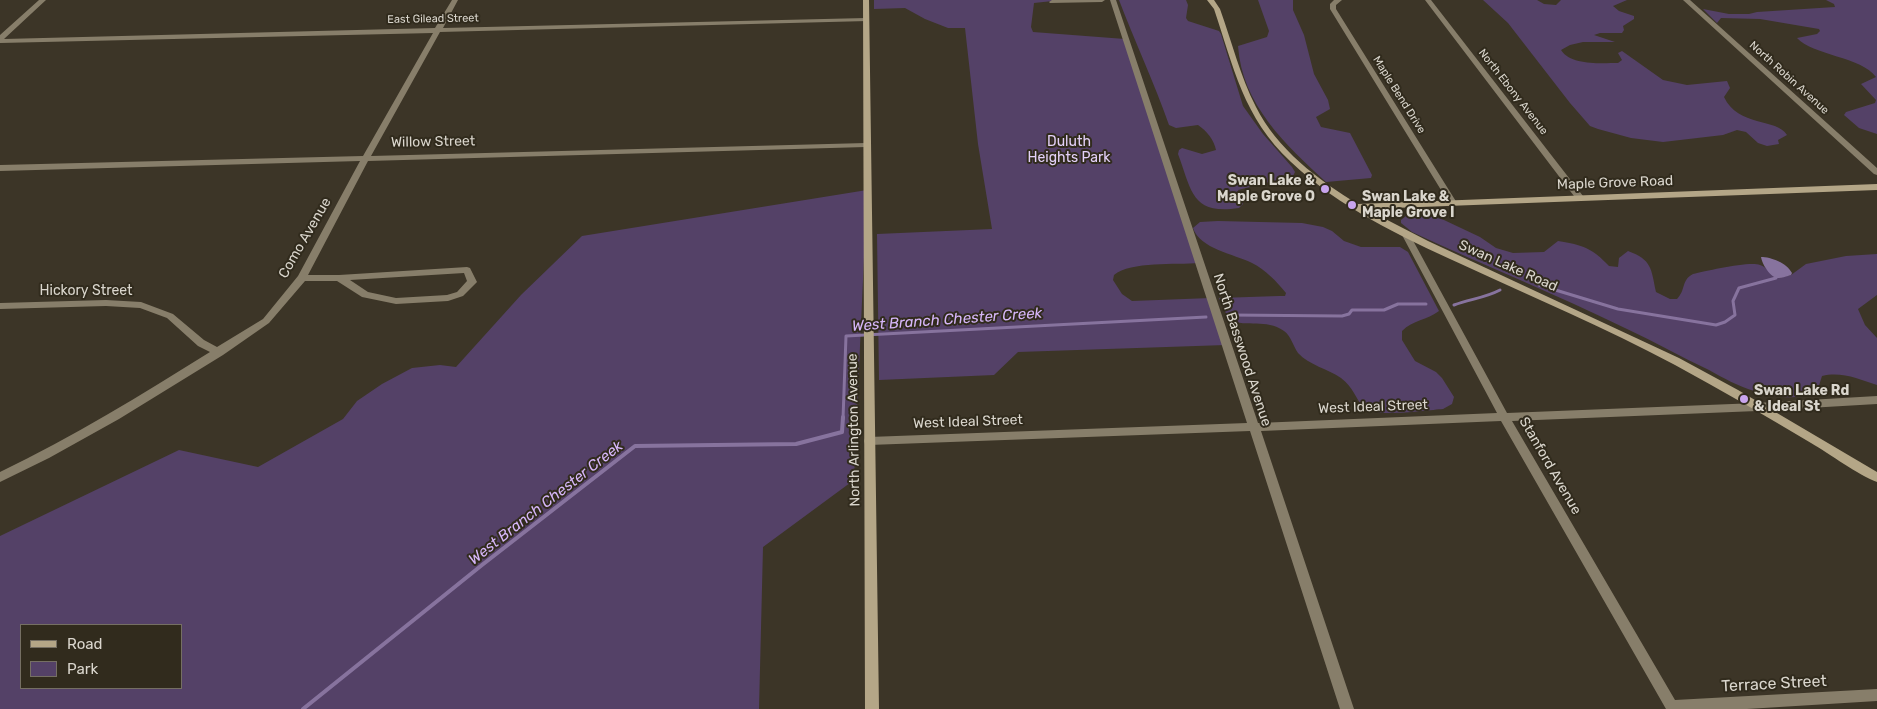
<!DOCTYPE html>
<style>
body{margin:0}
#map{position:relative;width:1877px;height:709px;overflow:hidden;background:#3c3527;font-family:Rubik,sans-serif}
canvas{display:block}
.legend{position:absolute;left:20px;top:624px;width:162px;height:65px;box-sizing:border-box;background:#312b1d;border:1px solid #756f63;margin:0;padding:6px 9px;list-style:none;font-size:15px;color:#dad6cd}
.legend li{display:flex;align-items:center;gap:10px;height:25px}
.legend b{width:25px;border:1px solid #756f63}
</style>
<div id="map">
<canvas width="1877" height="709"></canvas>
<ul class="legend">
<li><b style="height:6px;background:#b4a687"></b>Road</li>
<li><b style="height:14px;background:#544167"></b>Park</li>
</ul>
</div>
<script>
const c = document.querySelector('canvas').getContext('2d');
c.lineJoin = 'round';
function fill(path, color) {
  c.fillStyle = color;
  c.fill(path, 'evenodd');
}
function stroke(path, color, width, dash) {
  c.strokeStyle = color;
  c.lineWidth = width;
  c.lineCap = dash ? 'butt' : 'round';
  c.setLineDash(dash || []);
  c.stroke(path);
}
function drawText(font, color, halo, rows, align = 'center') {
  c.font = font + ' Rubik,sans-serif';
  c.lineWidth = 4;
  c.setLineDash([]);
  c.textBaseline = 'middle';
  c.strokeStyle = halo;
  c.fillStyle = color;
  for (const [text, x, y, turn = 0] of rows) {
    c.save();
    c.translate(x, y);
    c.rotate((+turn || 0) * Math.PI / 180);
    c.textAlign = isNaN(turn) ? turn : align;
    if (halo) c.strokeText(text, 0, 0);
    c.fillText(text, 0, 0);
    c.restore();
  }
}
fill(new Path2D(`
 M 874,0 L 1062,0 L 1034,3 L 1031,27 L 1033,32 L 1125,39 L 1199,263 C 1176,265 1131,261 1114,275 L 1113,280 L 1122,294 L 1132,301 L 1211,298 L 1226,345 L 1018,352 L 994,375 L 879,380 L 877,234 L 992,229 L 978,144 L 965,28 L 948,28 L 925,19 L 905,8 L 874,9 Z
 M 1119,0 L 1186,0 L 1188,5 L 1186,18 L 1188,21 L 1219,31 L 1221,34 L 1243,106 L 1263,134 L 1292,167 L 1295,172 L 1293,176 L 1238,190 L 1243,204 L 1239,208 C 1191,215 1192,191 1178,154 L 1179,150 L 1182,148 L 1202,154 L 1216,150 C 1214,140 1207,131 1198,125 L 1176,128 L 1169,125 C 1154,82 1135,42 1119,0 Z
 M 1258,0 L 1293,0 L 1293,10 L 1304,35 L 1314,74 L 1328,100 L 1330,109 L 1316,117 L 1321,127 L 1350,133 L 1372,175 L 1371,178 L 1326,182 C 1286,145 1242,105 1238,46 L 1267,37 L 1269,31 Z
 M 1483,0 L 1537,0 L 1544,4 L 1556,5 L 1561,0 L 1627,0 L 1613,6 L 1619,11 L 1634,16 L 1634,19 L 1623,26 L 1624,30 L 1622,33 L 1600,33 L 1594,35 L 1615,42 L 1583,42 L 1570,45 L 1561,50 C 1571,66 1602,63 1618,63 L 1622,60 L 1618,53 L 1622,51 L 1663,80 L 1687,85 L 1727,81 L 1730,88 L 1724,97 C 1738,127 1777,118 1787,135 L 1778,140 L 1779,144 L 1767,146 L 1758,143 L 1746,132 L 1737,130 L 1723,135 L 1663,142 L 1631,138 L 1598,129 L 1590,126 L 1570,103 L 1508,23 Z
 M 1826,0 L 1877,0 L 1877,134 L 1859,128 L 1844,115 L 1846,112 L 1875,103 L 1876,100 L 1861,84 L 1876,77 C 1862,57 1812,55 1797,38 L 1817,34 L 1820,31 L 1819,29 L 1760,19 L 1721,18 L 1717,23 L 1703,9 L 1729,14 L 1749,14 L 1757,12 L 1835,7 L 1834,4 Z
 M 867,190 L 854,480 L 763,547 L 759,709 L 0,709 L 0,536 L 179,450 L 258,467 L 343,419 L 357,401 L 382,384 L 412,368 L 440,365 L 456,367 L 521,295 L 582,236 ZM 21,625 L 181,625 L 181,688 L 21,688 Z
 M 1406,216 L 1434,217 L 1444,220 L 1480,237 L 1496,248 L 1513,253 L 1544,252 L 1558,241 C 1583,245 1592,248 1609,266 L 1618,267 L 1619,258 L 1628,251 C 1652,260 1651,268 1656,292 L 1670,299 L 1677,299 C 1686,290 1681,280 1693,274 C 1707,271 1749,261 1760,265 C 1767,267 1772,275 1779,278 L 1791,275 L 1806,264 L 1846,256 L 1877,254 L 1877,295 L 1858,309 L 1865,325 L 1877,338 L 1877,385 C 1859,379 1841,371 1822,376 L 1817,392 C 1798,401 1773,397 1754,391 C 1738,386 1723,378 1709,370 C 1681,357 1655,342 1627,329 C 1556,294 1483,265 1412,232 L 1401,223 L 1401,220 Z
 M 1218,221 L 1302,223 L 1323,227 L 1332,231 L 1344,241 L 1361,247 L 1400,247 L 1408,252 L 1439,311 C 1427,320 1413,320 1402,331 L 1402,340 L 1415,361 L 1436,372 L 1442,378 L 1454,397 L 1452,404 L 1443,409 C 1428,410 1374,418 1364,408 C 1355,398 1354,388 1341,378 C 1328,369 1309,365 1298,353 C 1293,346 1291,336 1284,331 C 1265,318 1248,328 1229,320 L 1219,298 L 1279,296 L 1285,296 L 1286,293 C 1276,281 1266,270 1252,263 C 1234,254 1200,249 1193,228 L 1200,222 Z`), '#544167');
fill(new Path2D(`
 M 1761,257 C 1771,257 1787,263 1792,273 L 1791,275 C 1787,276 1782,278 1779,278 C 1771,279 1762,264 1761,257 Z`), '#87739e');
stroke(new Path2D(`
 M 1539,285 L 1618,309 L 1716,325 L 1725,322 L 1735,315 L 1733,301 L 1739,288 L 1776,278
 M 1454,305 C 1470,299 1485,298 1500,290
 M 1231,315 L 1342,316 L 1349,314 L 1352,310 L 1384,310 L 1398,304 L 1426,304
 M 843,419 L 846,336 L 1206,317`), '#87739e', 3);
stroke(new Path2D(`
 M 303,709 L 482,565 L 635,446 L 796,444 L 842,432 L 843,417`), '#87739e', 4);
fill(new Path2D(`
 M 39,0 L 46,0 L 4,39 L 435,28 L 452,0 L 458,0 L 443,28 L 866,18 L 869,20 L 868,21 L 440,32 L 371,156 L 866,143 L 870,145 L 866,147 L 368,161 L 308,275 L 339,275 L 467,267 L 470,268 L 477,282 L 463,296 L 448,301 L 396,304 L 362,297 L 337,281 L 305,281 L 269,323 L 223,355 L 119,419 L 49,458 L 0,482 L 0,472 C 73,437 141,395 210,352 L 198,346 L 167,318 L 140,308 L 106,306 L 0,309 L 0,303 L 106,300 L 141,302 L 173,314 L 204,340 L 217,347 L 263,319 L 298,276 L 360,161 L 0,171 L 0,165 L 363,156 L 433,33 L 0,43 L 0,35 ZM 464,273 L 467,281 L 457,292 L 447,295 L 396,298 L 368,292 L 350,280 Z
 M 1052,0 L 1105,0 L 1102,2 L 1050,3 L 1049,2 Z
 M 1110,0 L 1116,0 L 1258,423 L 1497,413 L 1402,235 L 1406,232 L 1410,235 L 1507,413 L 1757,403 L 1877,396 L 1877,404 L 1757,411 L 1512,421 L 1675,700 L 1877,689 L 1877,701 L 1747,709 L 1666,709 L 1501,421 L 1261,431 L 1354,709 L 1340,709 L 1250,431 L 869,445 L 865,444 L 864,441 L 865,438 L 869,437 L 1247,423 Z
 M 1334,0 L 1342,0 L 1336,5 L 1336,9 L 1457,203 L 1456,205 L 1453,206 L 1449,203 L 1330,9 L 1330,4 Z
 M 1425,0 L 1431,0 L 1583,196 L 1584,198 L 1583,200 L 1577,200 Z
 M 1683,0 L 1690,0 L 1877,168 L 1877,175 L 1874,174 Z`), '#877e6a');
fill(new Path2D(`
 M 863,0 L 869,0 L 879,709 L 865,709 Z
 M 1207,0 L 1214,0 L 1220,9 C 1232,42 1240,76 1256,107 C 1277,149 1318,180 1358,204 L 1877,184 L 1877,190 L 1366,209 L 1428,241 L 1679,358 L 1738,390 L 1877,472 L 1877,482 C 1858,475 1830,454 1811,443 C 1766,416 1721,390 1675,365 C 1606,328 1532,297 1461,264 C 1400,236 1340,208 1291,162 C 1243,117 1234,68 1214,9 Z`), '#b4a687');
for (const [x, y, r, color] of [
 [1325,189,5,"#c9a5ee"],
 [1352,205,5,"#c9a5ee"],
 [1744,399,5,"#c9a5ee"]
]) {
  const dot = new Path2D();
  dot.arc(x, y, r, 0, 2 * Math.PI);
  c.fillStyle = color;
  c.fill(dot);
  stroke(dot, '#312b1d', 2);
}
drawText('11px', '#dad6cd', '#312b1d', [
 ["East Gilead Street",433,19,-1],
 ["North Robin Avenue",1789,78,42],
 ["North Ebony Avenue",1513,92,52],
 ["Maple Bend Drive",1399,95,58]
]);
drawText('14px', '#dad6cd', '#312b1d', [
 ["Willow Street",433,142,-1],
 ["Maple Grove Road",1615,183,-2],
 ["Como Avenue",305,238,-60],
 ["Swan Lake Road",1508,266,24],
 ["Hickory Street",86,291],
 ["North Basswood Avenue",1242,350,72],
 ["West Ideal Street",1373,407,-2],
 ["West Ideal Street",968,422,-2],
 ["North Arlington Avenue",854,430,-91],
 ["Stanford Avenue",1550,466,60]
]);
drawText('14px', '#e3d0f8', '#312b1d', [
 ["Duluth",1069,142],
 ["Heights Park",1069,158]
]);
drawText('bold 14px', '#dad6cd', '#312b1d', [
 ["Swan Lake &",1315,181,"right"],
 ["Maple Grove O",1315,197,"right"],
 ["Swan Lake &",1362,197],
 ["Maple Grove I",1362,213],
 ["Swan Lake Rd",1754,391],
 ["& Ideal St",1754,407]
], 'left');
drawText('italic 15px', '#d6b6f9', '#312b1d', [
 ["West Branch Chester Creek",947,320,-4],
 ["West Branch Chester Creek",546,503,-38]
]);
drawText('16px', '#dad6cd', '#312b1d', [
 ["Terrace Street",1774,684,-3]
]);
</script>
